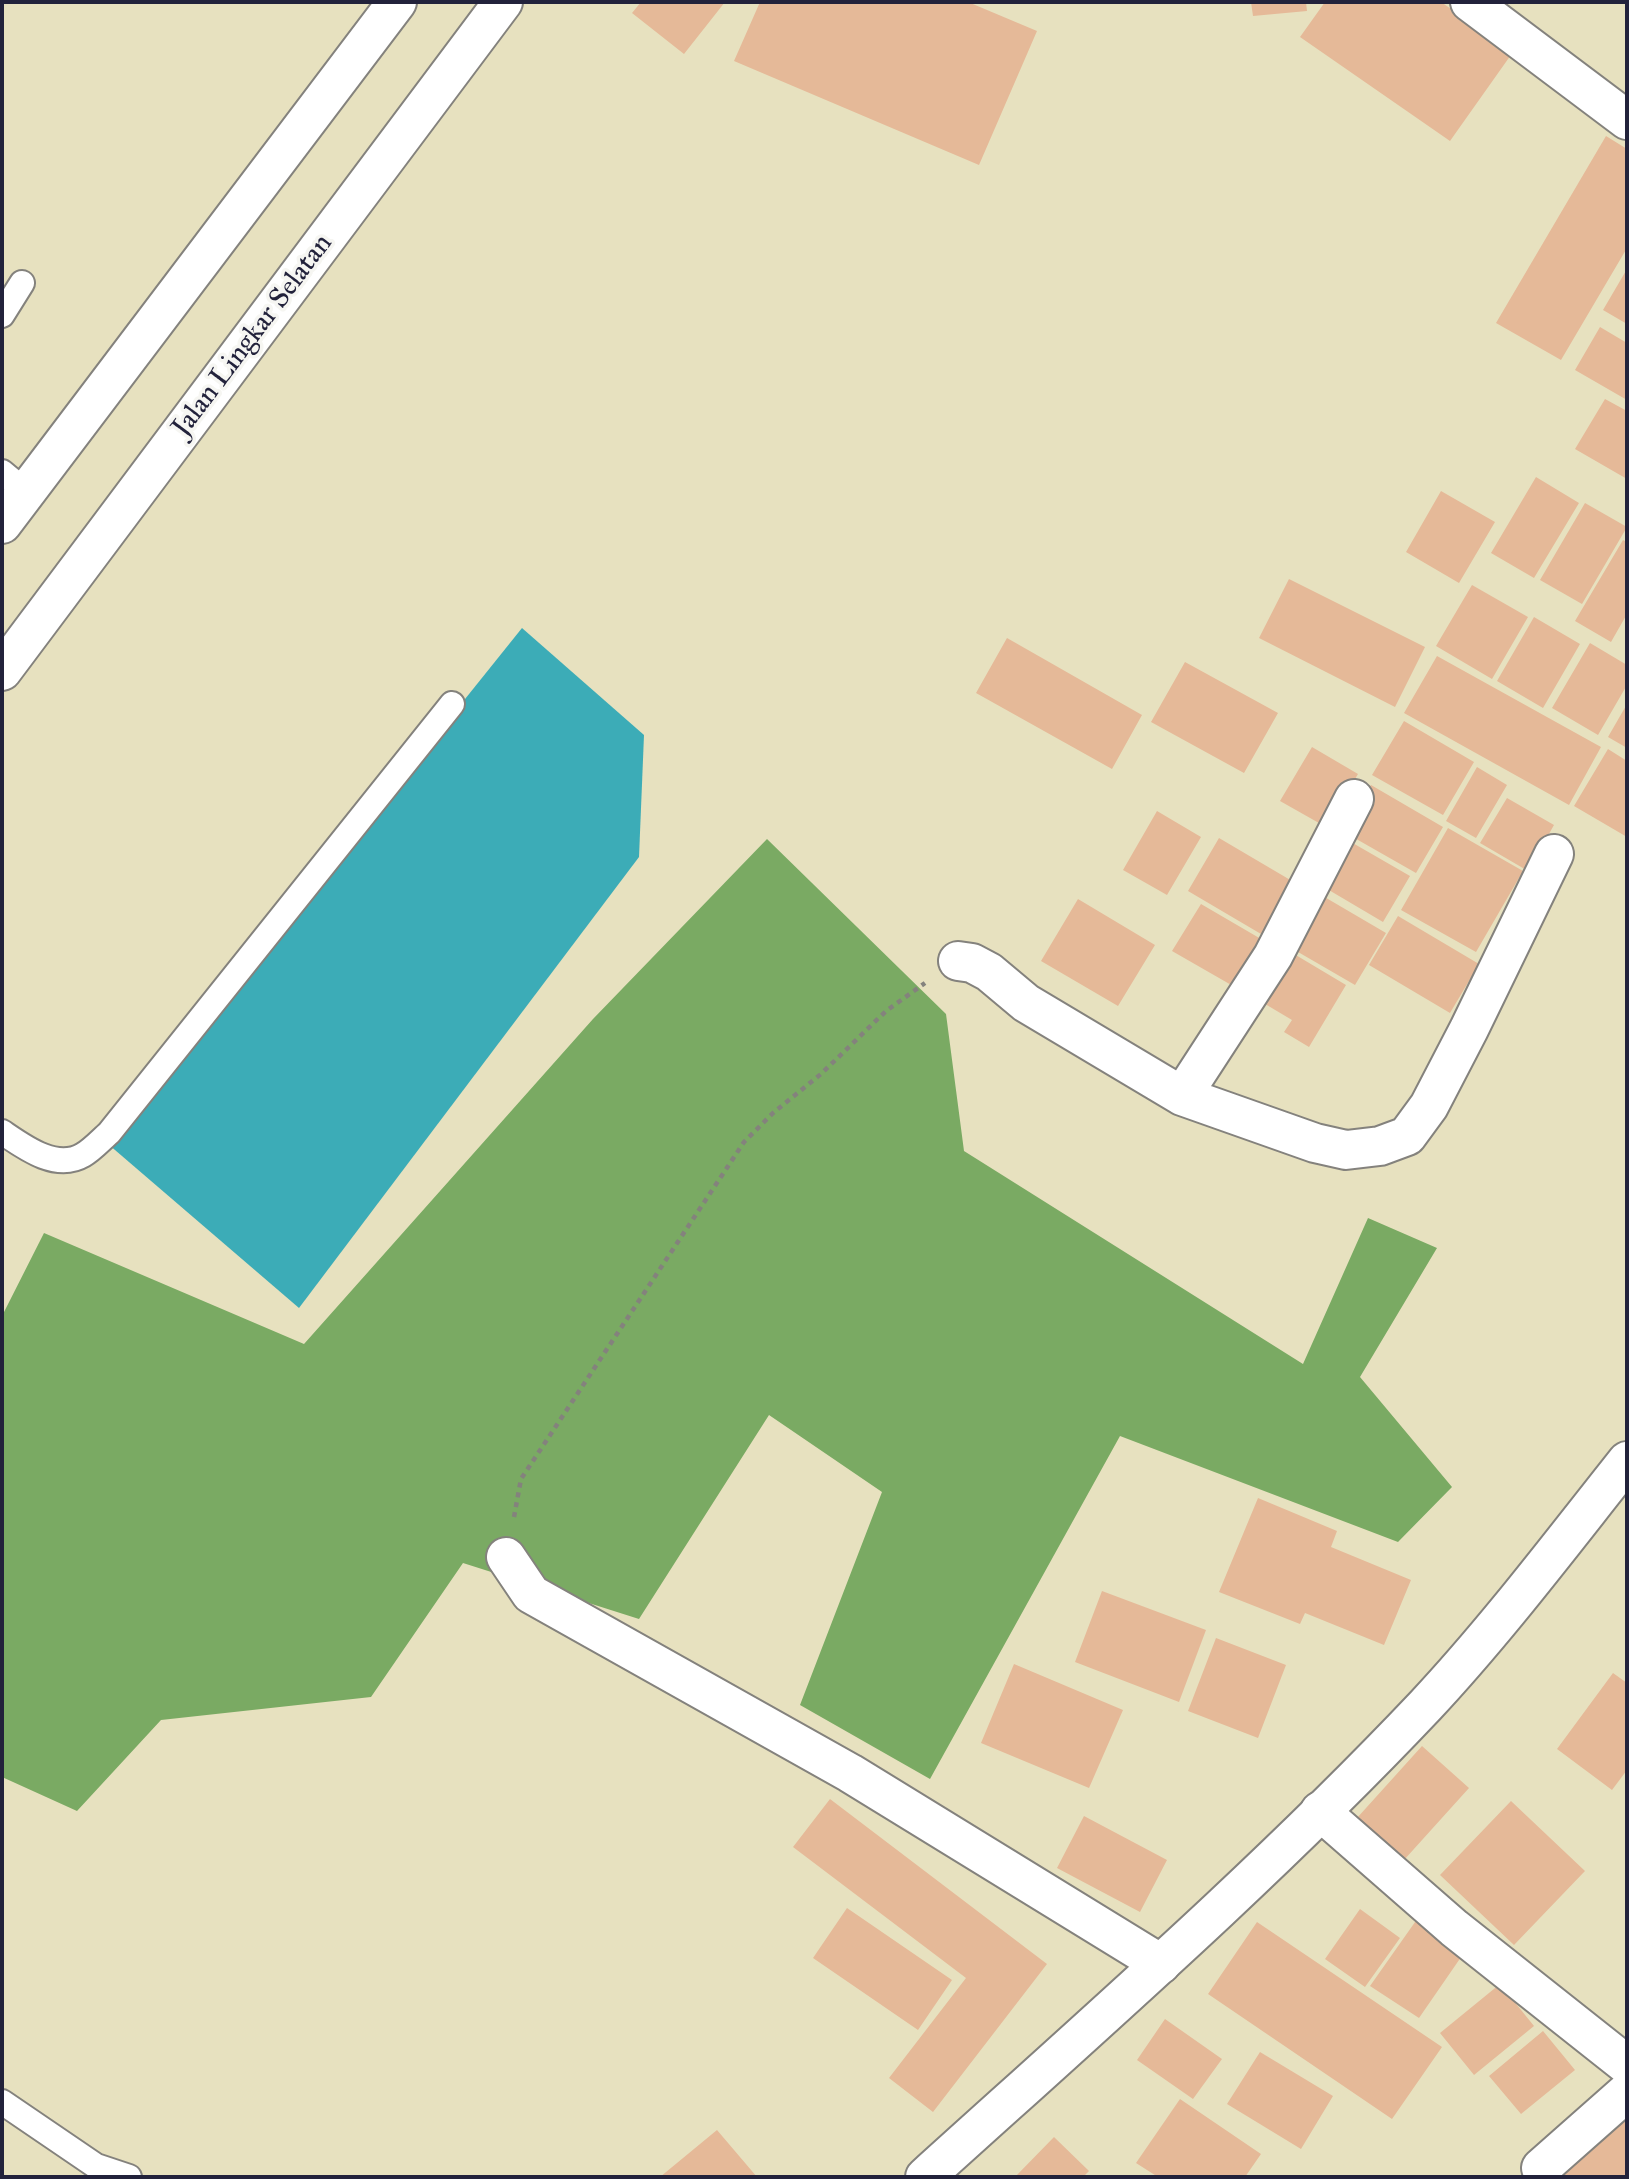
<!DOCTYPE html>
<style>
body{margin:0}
#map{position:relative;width:1629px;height:2179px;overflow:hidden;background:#e7e1bf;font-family:"IM FELL Great Primer",serif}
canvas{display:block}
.frame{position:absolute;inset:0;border:4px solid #22223b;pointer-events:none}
</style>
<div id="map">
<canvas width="1629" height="2179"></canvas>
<div class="frame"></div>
</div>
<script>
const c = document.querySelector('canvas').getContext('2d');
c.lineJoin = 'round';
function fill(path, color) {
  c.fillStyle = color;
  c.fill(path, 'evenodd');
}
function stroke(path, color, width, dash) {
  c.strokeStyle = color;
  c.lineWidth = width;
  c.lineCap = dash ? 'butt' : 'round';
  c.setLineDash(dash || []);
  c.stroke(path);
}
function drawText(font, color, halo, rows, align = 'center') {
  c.font = font + ' "IM FELL Great Primer",serif';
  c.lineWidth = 7;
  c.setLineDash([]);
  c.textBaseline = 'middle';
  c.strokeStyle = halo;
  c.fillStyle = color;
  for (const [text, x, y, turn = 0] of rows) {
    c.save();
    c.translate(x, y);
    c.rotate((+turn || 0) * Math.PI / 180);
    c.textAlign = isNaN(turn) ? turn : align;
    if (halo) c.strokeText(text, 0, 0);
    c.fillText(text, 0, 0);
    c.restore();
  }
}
fill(new Path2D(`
 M 767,839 L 946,1014 L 964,1151 L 1303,1364 L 1368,1218 L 1437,1248 L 1360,1377 L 1452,1487 L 1398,1542 L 1120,1436 L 930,1779 L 800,1705 L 882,1492 L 769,1415 L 639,1619 L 463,1563 L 371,1697 L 161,1720 L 77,1811 L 2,1777 L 2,1316 L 44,1233 L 304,1344 L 593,1019 Z`), '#7aaa63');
fill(new Path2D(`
 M 522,628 L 644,735 L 639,857 L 299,1308 L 108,1144 Z`), '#3cacb7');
fill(new Path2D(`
 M 641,2 L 725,2 L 684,54 L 632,13 Z
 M 760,2 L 968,2 L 1037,31 L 979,165 L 734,61 Z
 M 1251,2 L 1306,2 L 1307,11 L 1253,16 Z
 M 1325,2 L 1441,2 L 1513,52 L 1450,141 L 1300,37 Z
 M 1606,136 L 1627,149 L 1627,248 L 1561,360 L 1496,323 Z
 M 1627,269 L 1627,324 L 1603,310 Z
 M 1600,327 L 1627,343 L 1627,400 L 1575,370 Z
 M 1605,399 L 1627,411 L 1627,479 L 1575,449 Z
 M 1536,477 L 1579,503 L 1534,578 L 1491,553 Z
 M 1441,491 L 1495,522 L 1459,583 L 1406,552 Z
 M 1585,503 L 1627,527 L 1582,604 L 1540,580 Z
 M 1623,540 L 1627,542 L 1627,614 L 1611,642 L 1575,621 Z
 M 1289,579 L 1425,647 L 1395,707 L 1259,638 Z
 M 1472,585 L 1528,617 L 1492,679 L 1436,646 Z
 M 1534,617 L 1580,644 L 1543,708 L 1497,681 Z
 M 1007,638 L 1142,715 L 1112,769 L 976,693 Z
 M 1590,643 L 1627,665 L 1627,685 L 1598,735 L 1552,708 Z
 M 1437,656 L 1601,747 L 1569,805 L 1404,713 Z
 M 1185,662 L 1278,713 L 1244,773 L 1151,722 Z
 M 1627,704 L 1627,748 L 1608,737 Z
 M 1404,721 L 1474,762 L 1443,815 L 1372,775 Z
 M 1312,747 L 1358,774 L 1326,827 L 1280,801 Z
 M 1608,749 L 1627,761 L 1627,837 L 1574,806 Z
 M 1477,767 L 1507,785 L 1476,838 L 1446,821 Z
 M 1371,785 L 1443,827 L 1416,873 L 1344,832 Z
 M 1507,798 L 1554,825 L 1528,871 L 1480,843 Z
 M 1157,811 L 1201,837 L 1167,895 L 1123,870 Z
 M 1448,828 L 1523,871 L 1476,952 L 1401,910 Z
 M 1219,838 L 1292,881 L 1261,934 L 1188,891 Z
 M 1344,838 L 1410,876 L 1383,922 L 1317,883 Z
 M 1316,892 L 1386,933 L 1355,985 L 1286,945 Z
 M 1078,899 L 1155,945 L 1118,1006 L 1041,961 Z
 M 1201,904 L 1261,939 L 1233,986 L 1172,951 Z
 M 1398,916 L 1479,964 L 1450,1013 L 1369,965 Z
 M 1284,948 L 1346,985 L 1309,1047 L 1284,1032 L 1292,1020 L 1255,998 Z
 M 1258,1498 L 1337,1531 L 1331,1547 L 1411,1580 L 1384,1645 L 1305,1613 L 1300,1624 L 1219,1592 Z
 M 1102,1591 L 1206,1630 L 1179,1702 L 1075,1662 Z
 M 1216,1638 L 1286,1665 L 1258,1738 L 1188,1711 Z
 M 1014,1664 L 1123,1710 L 1089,1788 L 981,1743 Z
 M 1613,1673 L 1627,1683 L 1627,1770 L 1612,1790 L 1557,1749 Z
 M 1422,1746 L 1469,1788 L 1404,1860 L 1357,1818 Z
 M 830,1799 L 1047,1964 L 933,2112 L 889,2078 L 966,1978 L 793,1847 Z
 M 1511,1801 L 1585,1871 L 1514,1945 L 1440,1875 Z
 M 1084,1816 L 1167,1860 L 1140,1912 L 1057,1868 Z
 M 847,1908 L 952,1980 L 918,2030 L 813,1958 Z
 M 1360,1909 L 1400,1938 L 1365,1987 L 1325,1959 Z
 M 1420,1915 L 1468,1947 L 1419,2018 L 1370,1986 Z
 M 1257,1922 L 1442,2047 L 1392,2119 L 1208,1994 Z
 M 1500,1984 L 1534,2026 L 1474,2075 L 1440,2033 Z
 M 1165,2019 L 1222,2059 L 1193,2099 L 1137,2060 Z
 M 1543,2031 L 1575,2070 L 1521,2114 L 1489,2076 Z
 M 1260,2052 L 1333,2096 L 1301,2149 L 1227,2104 Z
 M 1180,2099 L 1261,2154 L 1245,2177 L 1158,2177 L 1136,2163 Z
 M 1627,2112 L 1627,2177 L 1553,2177 Z
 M 717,2130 L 757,2177 L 660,2177 Z
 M 1054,2137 L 1089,2171 L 1083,2177 L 1015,2177 Z`), '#e5b998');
const service = new Path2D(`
 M 2,315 L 22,283
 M 2,472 L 26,492
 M 2,1132 C 24,1147 56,1171 83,1155 C 92,1150 101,1140 109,1133 L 452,704
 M 2,2102 L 96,2166 L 129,2177`);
const minor = new Path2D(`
 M 1470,2 L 1627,120
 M 958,961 L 972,963 L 989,972 L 1026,1003 L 1182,1096 L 1315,1143 L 1346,1150 L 1380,1146 L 1407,1136 L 1429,1106 L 1469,1029 L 1554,854
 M 1182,1096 L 1273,956 L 1354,799
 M 506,1557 L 531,1594 L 850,1773 L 1161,1964
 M 1320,1811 L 1454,1928 L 1627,2065
 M 1541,2168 L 1627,2092`);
const tertiary = new Path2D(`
 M 925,2177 C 1094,2024 1268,1872 1425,1706 C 1497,1629 1561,1544 1627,1461`);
const trunk = new Path2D(`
 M 2,524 L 397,2
 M 2,671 L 503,2`);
stroke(service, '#84827d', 28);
stroke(minor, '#84827d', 42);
stroke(tertiary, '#84827d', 42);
stroke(trunk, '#84827d', 42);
stroke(new Path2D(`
 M 514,1517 L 521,1479 L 744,1142 L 773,1113 L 821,1074 L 886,1011 L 925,983`), '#84827d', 4.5, [5, 5]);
stroke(service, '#fff', 24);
stroke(minor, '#fff', 38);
stroke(tertiary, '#fff', 38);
stroke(trunk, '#fff', 38);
drawText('28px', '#22223b', '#f6f6f2', [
 ["Jalan Lingkar Selatan",253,336,-53]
]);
</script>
